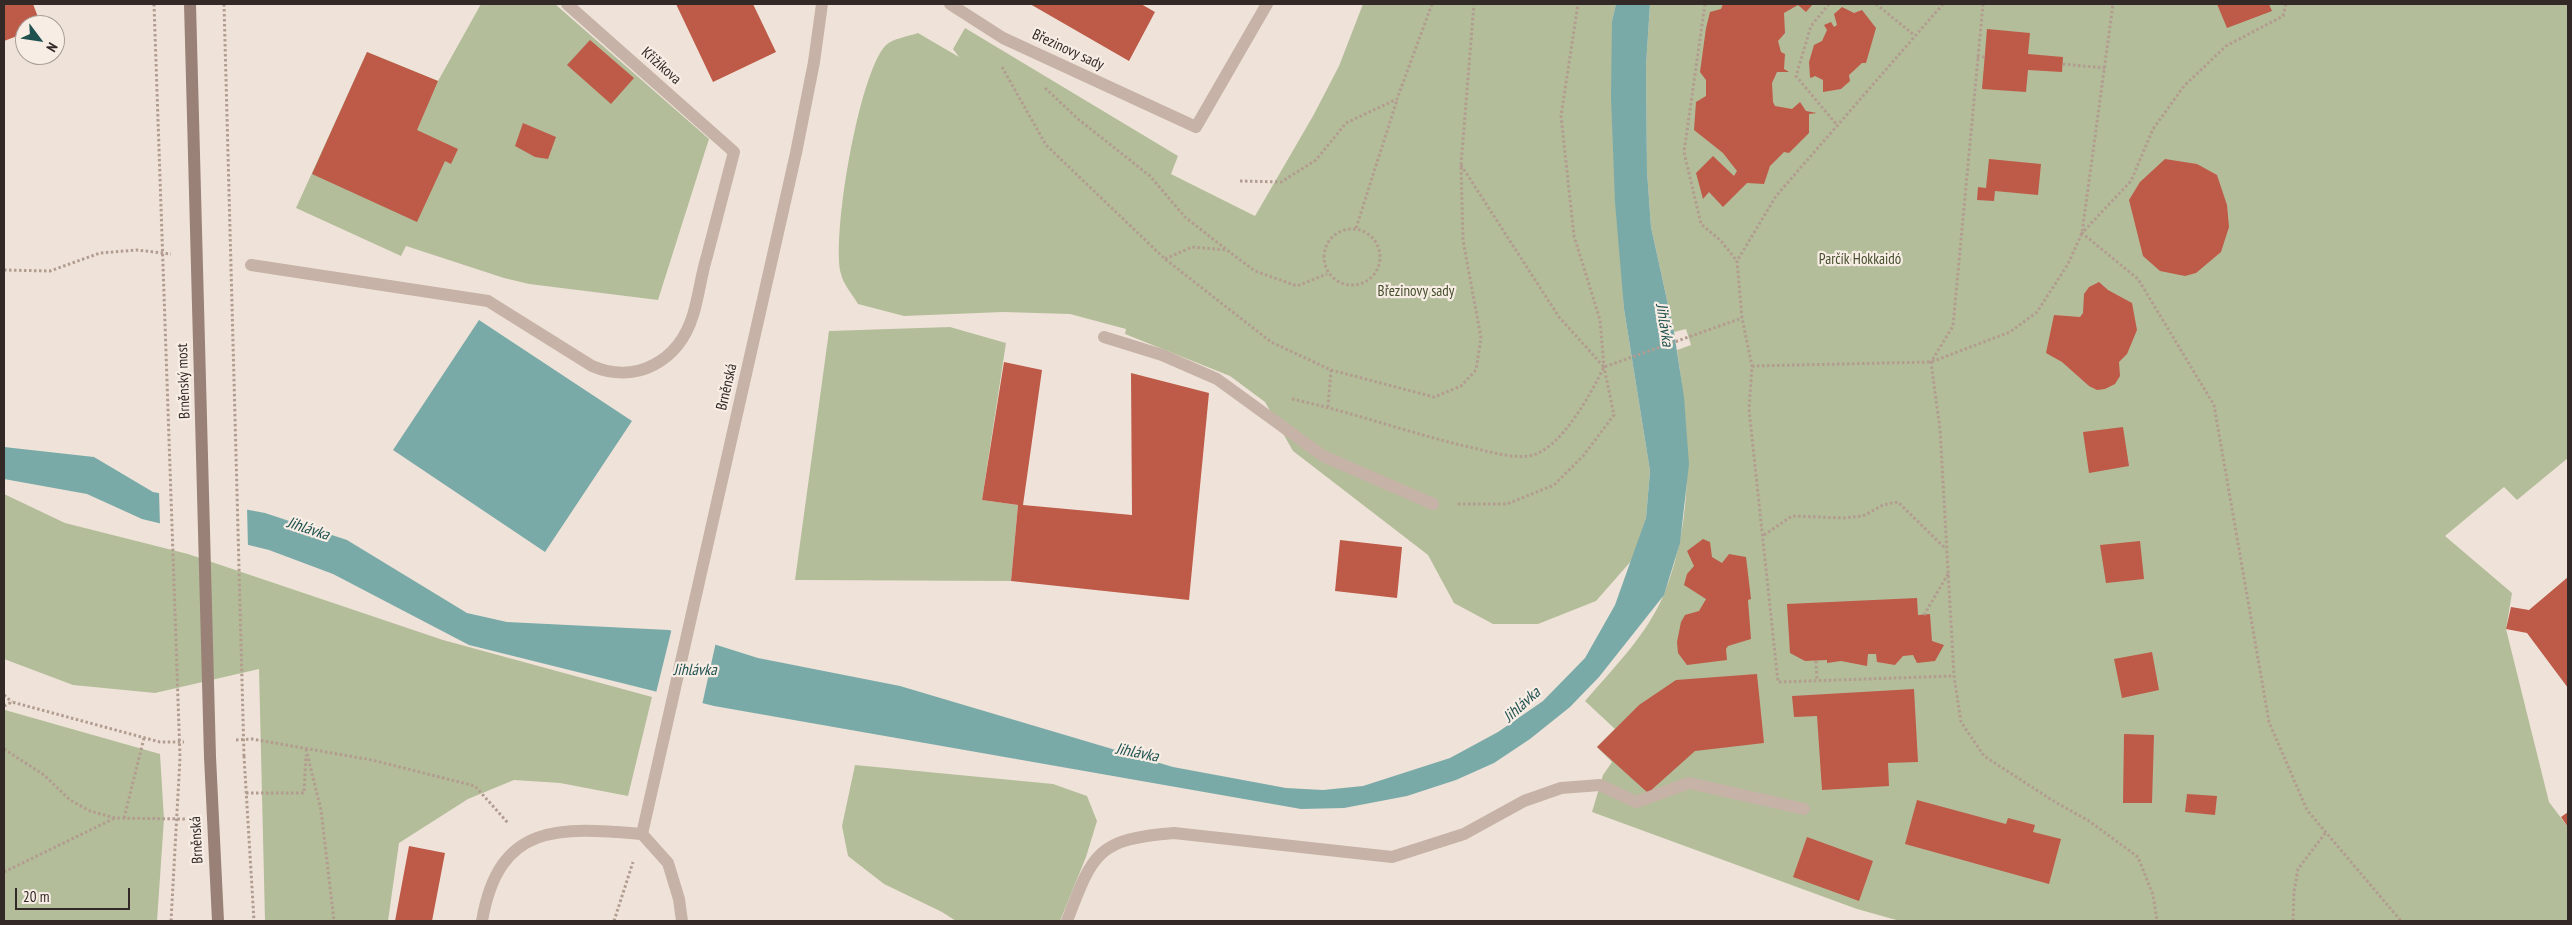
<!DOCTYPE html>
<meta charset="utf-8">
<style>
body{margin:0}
#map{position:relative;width:2572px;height:925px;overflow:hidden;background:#efe3d9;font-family:"PT Sans Narrow",sans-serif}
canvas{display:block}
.frame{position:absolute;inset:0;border:5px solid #332926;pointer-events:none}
.north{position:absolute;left:15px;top:15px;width:50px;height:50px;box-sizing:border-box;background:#f7ede5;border:1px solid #a99f99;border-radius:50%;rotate:121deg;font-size:14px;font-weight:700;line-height:20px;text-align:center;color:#332926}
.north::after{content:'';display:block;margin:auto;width:18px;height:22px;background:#1f5150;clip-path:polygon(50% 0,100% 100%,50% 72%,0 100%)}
.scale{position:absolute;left:15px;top:888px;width:115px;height:22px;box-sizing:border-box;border:2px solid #332926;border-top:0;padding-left:6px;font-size:15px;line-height:18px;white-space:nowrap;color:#332926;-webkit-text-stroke:4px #f7ede5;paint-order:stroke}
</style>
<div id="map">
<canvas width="2572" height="925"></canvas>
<div class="frame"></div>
<div class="north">N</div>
<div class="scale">20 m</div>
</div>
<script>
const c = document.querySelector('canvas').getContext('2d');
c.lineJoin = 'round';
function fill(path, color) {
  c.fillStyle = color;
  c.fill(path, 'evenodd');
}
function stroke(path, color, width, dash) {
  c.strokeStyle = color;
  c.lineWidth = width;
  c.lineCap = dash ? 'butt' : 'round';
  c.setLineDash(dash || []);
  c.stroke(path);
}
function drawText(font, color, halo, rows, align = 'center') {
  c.font = font + ' "PT Sans Narrow",sans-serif';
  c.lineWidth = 4.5;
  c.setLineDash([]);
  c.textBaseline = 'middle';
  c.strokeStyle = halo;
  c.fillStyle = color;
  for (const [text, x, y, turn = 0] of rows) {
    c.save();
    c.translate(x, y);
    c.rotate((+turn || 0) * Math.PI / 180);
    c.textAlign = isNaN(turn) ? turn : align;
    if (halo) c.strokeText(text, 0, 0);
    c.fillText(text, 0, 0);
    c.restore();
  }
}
fill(new Path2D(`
 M 481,4 L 555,4 L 709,139 L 658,300 L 529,284 L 504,278 L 406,246 L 401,256 L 296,208 L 367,52 L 438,81 Z
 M 1363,4 L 1616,4 L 1612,21 L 1624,309 L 1650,471 L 1646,518 L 1632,560 L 1596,601 L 1538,624 L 1493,624 L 1454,603 L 1428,555 L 1293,451 L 1265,402 L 1230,376 L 1125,334 L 1126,329 L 1070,314 L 1003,312 L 904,316 L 858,304 C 853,295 843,284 841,274 C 831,237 859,72 886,45 C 892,39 909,36 918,33 L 959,57 L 953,49 L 965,28 L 1178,156 L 1171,174 L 1255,216 L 1313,116 L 1339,66 Z
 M 1650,4 L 2568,4 L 2568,458 L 2517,500 L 2504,487 L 2445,536 L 2512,593 L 2506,629 L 2549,802 L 2568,827 L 2568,921 L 1900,921 L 1857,909 L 1592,812 L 1603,775 L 1612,762 L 1597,747 L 1615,729 L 1585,701 C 1613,669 1648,633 1664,594 C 1696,515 1689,431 1677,350 L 1691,345 L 1686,329 L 1674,332 L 1651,227 L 1647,171 L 1646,66 Z
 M 950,327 L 1006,343 L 982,500 L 1018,505 L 1011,581 L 795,580 L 829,331 Z
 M 4,494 L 65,523 L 188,554 L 443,640 L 652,697 L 628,796 L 560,783 L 514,780 L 468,799 L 399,843 L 388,921 L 265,921 L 259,669 L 155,693 L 73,685 L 4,659 Z
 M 5,710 L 160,754 L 164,819 L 157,921 L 4,921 Z
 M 855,765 L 1053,784 L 1087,796 L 1097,821 L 1086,857 L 1060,921 L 956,921 L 942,912 L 884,884 L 848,856 L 842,826 Z`), '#b4bd9a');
fill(new Path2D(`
 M 1616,4 L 1650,4 L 1646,66 L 1647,171 L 1651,227 L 1674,332 L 1684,397 L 1689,464 L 1680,543 L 1664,595 L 1599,677 L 1570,707 L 1530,739 L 1494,763 L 1456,780 L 1407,796 L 1344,808 L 1301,809 L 714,706 L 469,645 L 333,574 L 269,550 L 142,519 L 87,494 L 4,479 L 4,447 L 94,457 L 153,492 L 265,513 L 347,540 L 467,613 L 507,622 L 669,630 L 758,658 L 900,686 L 1173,767 L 1286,788 L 1323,790 L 1363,786 L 1450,758 L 1498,732 L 1543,701 L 1585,658 L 1615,605 L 1646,518 L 1650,471 L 1624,309 L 1615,202 L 1611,97 L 1612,21 Z
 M 479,320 L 632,421 L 545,552 L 393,450 Z`), '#7aaaa8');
fill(new Path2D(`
 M 159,491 L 247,507 L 248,548 L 160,526 Z
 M 672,628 L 716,642 L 702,705 L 656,693 Z`), '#efe3d9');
fill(new Path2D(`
 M 4,4 L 33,4 L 41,25 L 25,25 L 25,33 L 4,41 Z
 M 676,4 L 753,4 L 776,52 L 713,82 Z
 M 1030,4 L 1141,4 L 1155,12 L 1129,61 Z
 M 1723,4 L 1813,4 L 1806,12 L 1798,5 L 1784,13 L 1785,33 L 1778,41 L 1781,52 L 1785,54 L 1784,69 L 1789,72 L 1777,72 L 1772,83 L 1773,102 L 1775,106 L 1792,109 L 1800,102 L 1806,111 L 1817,113 L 1809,114 L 1809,133 L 1789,153 L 1784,152 L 1770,166 L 1764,184 L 1747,183 L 1723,207 L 1709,192 L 1703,199 L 1696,173 L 1713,156 L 1734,176 L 1737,171 L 1723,153 L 1694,130 L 1696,102 L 1706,96 L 1706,80 L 1700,72 L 1706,28 L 1710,12 L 1721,9 Z
 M 2217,4 L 2269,4 L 2272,11 L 2227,28 Z
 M 1842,7 L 1854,13 L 1862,10 L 1876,28 L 1866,63 L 1862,63 L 1849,75 L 1850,81 L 1841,89 L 1823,92 L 1823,80 L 1815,76 L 1811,78 L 1810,77 L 1809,62 L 1814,45 L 1822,41 L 1827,30 L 1824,25 L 1831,22 L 1834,27 L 1837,25 L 1834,14 Z
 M 1987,29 L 2030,33 L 2028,54 L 2063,57 L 2062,72 L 2028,70 L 2026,92 L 1982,89 Z
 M 590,40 L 634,78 L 611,104 L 567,65 Z
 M 367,52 L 438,81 L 417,130 L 458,149 L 451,164 L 445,161 L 417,222 L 312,174 Z
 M 523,123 L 556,137 L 548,159 L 535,157 L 515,146 Z
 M 1989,159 L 2041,164 L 2038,195 L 1995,191 L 1994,201 L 1977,200 L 1978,187 L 1986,188 Z
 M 2165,159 L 2197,164 L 2217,175 L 2227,205 L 2229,227 L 2221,252 L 2196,273 L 2185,276 L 2160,271 L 2143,256 L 2129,200 L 2140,182 Z
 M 2099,282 L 2108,290 L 2132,303 L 2137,330 L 2127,354 L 2119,362 L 2120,376 L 2115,384 L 2105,389 L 2097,390 L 2089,386 L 2062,362 L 2046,353 L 2054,315 L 2080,317 L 2083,313 L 2084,294 L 2089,287 Z
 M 1004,362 L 1042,370 L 1023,505 L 1132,515 L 1131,373 L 1209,393 L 1189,600 L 1011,581 L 1018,505 L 982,500 Z
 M 2123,427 L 2129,466 L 2089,473 L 2083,432 Z
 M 1703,539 L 1710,542 L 1712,557 L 1722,563 L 1729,554 L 1746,557 L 1751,599 L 1748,600 L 1751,639 L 1728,646 L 1726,649 L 1727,660 L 1687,665 L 1678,653 L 1677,642 L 1681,622 L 1685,615 L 1699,611 L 1706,599 L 1684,585 L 1687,574 L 1694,566 L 1687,551 Z
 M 1340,540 L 1402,547 L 1397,598 L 1335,591 Z
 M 2140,541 L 2144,579 L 2106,583 L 2100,545 Z
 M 2568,577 L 2568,688 L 2527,633 L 2506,629 L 2511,607 L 2529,610 Z
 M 1917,598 L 1918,615 L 1930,614 L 1932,641 L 1944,645 L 1935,661 L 1917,663 L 1913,655 L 1903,656 L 1895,665 L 1877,662 L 1876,654 L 1868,654 L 1867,666 L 1841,661 L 1827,663 L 1827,660 L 1805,661 L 1790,653 L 1787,604 Z
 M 2152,652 L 2159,690 L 2122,698 L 2114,659 Z
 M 1757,674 L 1764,743 L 1695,751 L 1648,793 L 1597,747 L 1639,705 L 1676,680 Z
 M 1914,689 L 1918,762 L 1888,763 L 1889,786 L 1822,790 L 1817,716 L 1794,717 L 1792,696 Z
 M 2124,734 L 2154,735 L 2152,803 L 2123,803 Z
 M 2187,794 L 2217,796 L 2215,815 L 2185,812 Z
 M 1917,800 L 2006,824 L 2008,818 L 2035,825 L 2033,832 L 2061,839 L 2049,884 L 1905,844 Z
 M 2568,812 L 2568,827 L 2561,817 Z
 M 1807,837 L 1873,861 L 1859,901 L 1793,877 Z
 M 409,846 L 445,853 L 432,921 L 395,921 Z`), '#be5a48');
stroke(new Path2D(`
 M 1705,4 L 1684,152 L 1701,224 L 1721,241 L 1737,261
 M 1829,4 L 1811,26 L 1796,76 L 1837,125
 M 1876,4 L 1914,35
 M 1943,4 L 1776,196 L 1737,261 L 1742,318 L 1752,366 L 1749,409 L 1778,682 L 1954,676
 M 1983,4 L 1953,326 L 1931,362 L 1940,429 L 1954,676 L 1961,722 L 1984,756 L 2055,802 L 2089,821 L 2138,857 L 2153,895 L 2157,921
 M 2286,4 L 2283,16 L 2226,46 L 2184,86 L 2153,129 L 2131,181 L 2082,233 L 2138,279 L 2214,405 L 2269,722 L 2307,810 L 2401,921
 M 1977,57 L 1985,57
 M 2063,64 L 2105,68
 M 1002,67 L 1046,145 L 1165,259 L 1271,342 L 1331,370 L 1434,397 L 1461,386 L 1476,370 L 1481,338 L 1463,240 L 1461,165 L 1474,4
 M 1045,88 L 1078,119 L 1150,176 L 1185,217 L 1227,250 L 1255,271 L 1297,286 L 1327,274
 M 1461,165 L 1559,317 L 1604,367
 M 1240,181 L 1281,182 L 1316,160 L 1346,123 L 1397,99 L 1432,4
 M 1356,228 L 1397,100
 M1324 257a28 28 0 1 1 56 0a28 28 0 1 1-56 0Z
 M 1165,259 L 1192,247 L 1227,250
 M 4,270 L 50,271 L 100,253 L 137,250 L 171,254
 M 1752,366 L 1931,362 L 2010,332 L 2037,312 L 2068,264 L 2082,233 L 2113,4
 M 1292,399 C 1352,412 1409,433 1469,447 C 1487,451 1516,460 1533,455 C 1563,446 1591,393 1604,367 L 1742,318
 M 1328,407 L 1331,370
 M 1458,504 L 1507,504 L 1554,485 L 1583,456 L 1614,415 L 1604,367 L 1600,320 L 1574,236 L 1561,116 L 1578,4
 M 1764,535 L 1792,516 L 1844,518 L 1863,516 L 1883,505 L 1898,502 L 1946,549
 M 1924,615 L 1948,574
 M 1816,661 L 1817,681
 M 4,695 L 12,702
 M 4,706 L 12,702 L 160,742 L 184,742
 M 236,740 L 252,739 L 372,760 L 475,786 L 508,823
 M 4,749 L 44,775 L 70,800 L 90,811 L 115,818 L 186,819
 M 306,749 L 321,810 L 334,921
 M 244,756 L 254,921
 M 246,793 L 304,793 L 306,755
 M 124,818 L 144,738
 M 4,872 L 115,818
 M 171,921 L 180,758
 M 614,921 L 633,862
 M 2293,921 L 2294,892 L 2298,869 L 2326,832`), '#b29c90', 3, [2.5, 2.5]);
stroke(new Path2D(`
 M 251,265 L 488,301 L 592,366 C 636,385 679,361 693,315 C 699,296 701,275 707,256 C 716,221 725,187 734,152 L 567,4
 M 1104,337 L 1162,355 L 1217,379 L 1323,456 L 1433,504
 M 642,834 L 668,863 L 679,899 L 682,921
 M 1067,921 C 1093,853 1097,839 1174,833 L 1392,857 L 1464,834 L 1524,801 L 1561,788 L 1600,785 L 1636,802 L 1689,783 L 1804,809`), '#c6b2a6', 12);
stroke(new Path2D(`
 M 950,4 L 1003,38 L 1196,127 L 1267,4
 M 482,921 C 499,822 559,827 642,834 L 796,153 L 814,62 L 822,4`), '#c6b2a6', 12);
stroke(new Path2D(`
 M 210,757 L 218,921`), '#9a8177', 12);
stroke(new Path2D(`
 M 154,4 L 180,758
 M 224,4 L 244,756`), '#b29c90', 3, [2.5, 2.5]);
stroke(new Path2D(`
 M 190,4 L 210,757`), '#9a8177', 12);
drawText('15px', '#332926', '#f7ede5', [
 ["Březinovy sady",1068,50,25],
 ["Křižíkova",661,66,42],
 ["Brněnský most",184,381,-92],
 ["Brněnská",727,387,-77],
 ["Brněnská",197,840,-93]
]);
drawText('15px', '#454f2c', '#f7ede5', [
 ["Parčík Hokkaidó",1860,260],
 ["Březinovy sady",1416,292]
]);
drawText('italic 16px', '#1f5150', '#f7ede5', [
 ["Jihlávka",1664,325,81],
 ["Jihlávka",308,529,18],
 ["Jihlávka",695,670],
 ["Jihlávka",1522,705,-42],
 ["Jihlávka",1137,753,11]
]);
</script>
